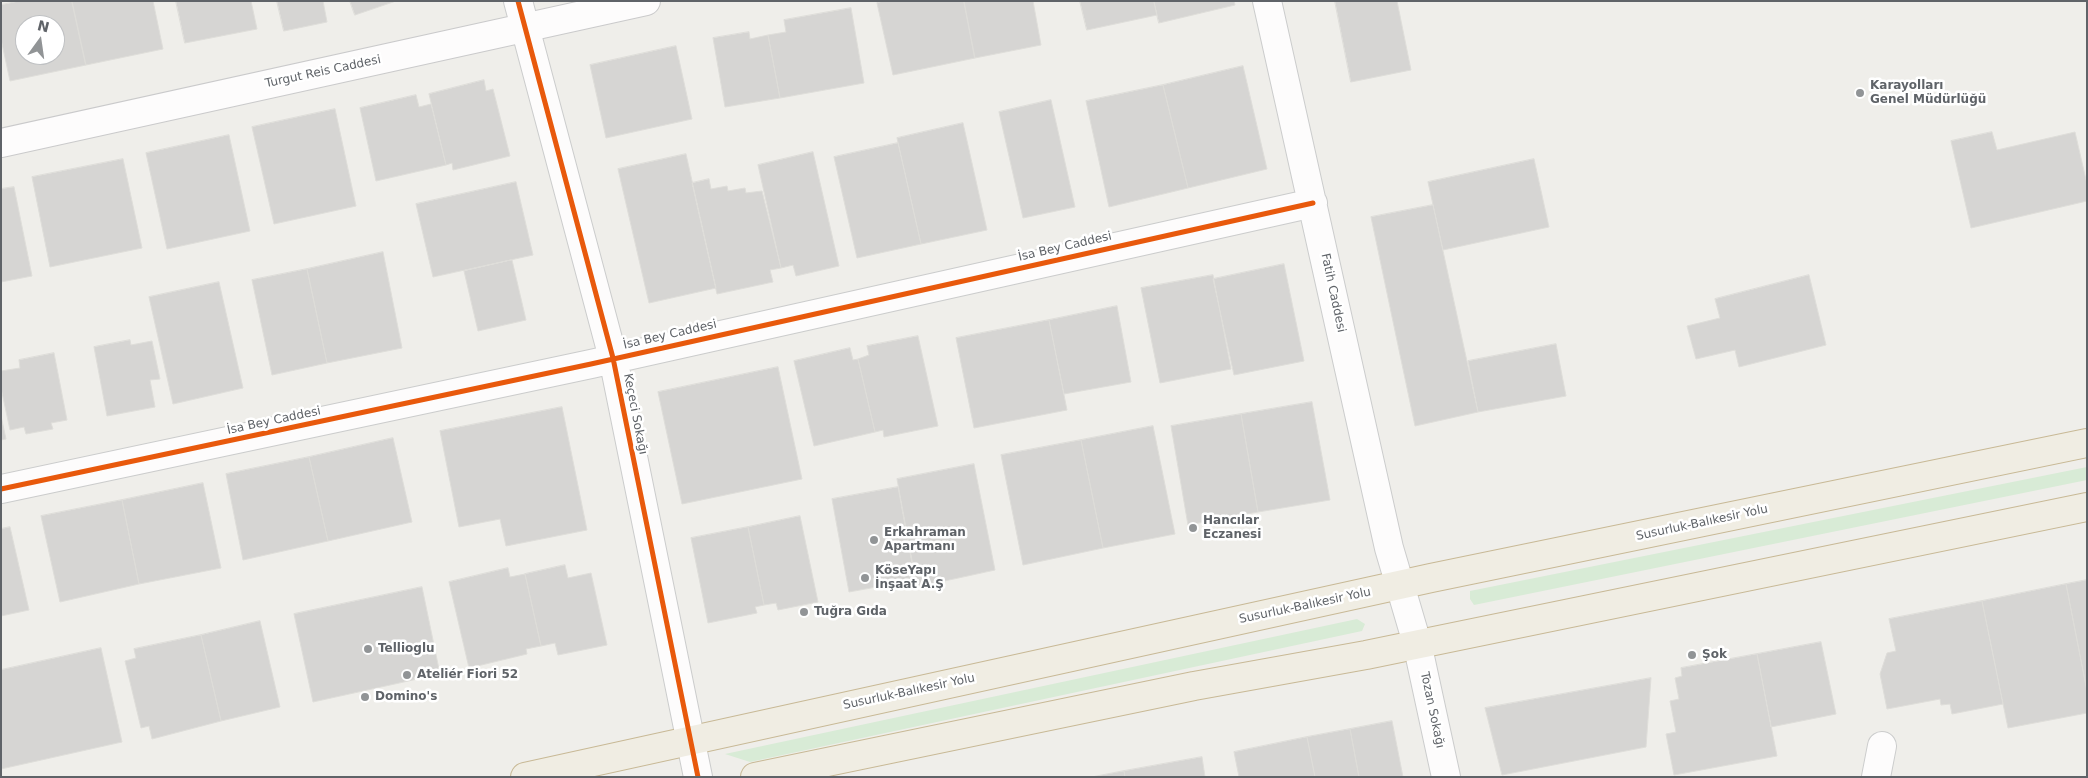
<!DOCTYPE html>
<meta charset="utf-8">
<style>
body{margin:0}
#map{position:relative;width:2088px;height:778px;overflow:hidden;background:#efeeea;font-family:"DejaVu Sans",sans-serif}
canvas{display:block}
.frame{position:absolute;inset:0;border:2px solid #5f6368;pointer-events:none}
.north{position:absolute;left:15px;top:15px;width:50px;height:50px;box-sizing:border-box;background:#fff;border:1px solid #bfc1c3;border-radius:50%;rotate:14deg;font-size:14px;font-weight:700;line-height:20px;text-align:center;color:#5f6368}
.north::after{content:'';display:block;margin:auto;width:18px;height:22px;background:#919496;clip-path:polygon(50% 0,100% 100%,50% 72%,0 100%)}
</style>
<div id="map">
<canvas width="2088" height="778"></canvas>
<div class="frame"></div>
<div class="north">N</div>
</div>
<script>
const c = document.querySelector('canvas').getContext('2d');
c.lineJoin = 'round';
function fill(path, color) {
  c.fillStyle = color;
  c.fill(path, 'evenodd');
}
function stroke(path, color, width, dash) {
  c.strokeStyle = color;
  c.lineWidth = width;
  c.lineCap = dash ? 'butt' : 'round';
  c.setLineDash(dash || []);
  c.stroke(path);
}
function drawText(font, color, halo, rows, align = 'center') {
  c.font = font + ' "DejaVu Sans",sans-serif';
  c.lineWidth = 5;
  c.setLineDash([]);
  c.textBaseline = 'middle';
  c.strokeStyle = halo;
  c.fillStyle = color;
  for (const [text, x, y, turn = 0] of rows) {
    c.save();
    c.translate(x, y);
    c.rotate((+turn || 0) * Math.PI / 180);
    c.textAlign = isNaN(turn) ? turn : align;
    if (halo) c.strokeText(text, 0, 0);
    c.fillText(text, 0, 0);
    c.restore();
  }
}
fill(new Path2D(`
 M 2087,467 L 2087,480 L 1474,605 L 1470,599 L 1470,591 Z
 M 1357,619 L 1365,624 L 1362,631 L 750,762 L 725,754 Z`), '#d8ebd6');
const building = new Path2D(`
 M 20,1 L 72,1 L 86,65 L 10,81 L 1,39 L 1,5 ZM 25,25 L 55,25 L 55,55 L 25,55 Z
 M 72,1 L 153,1 L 163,49 L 86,65 Z
 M 176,1 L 251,1 L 257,29 L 185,43 Z
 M 277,1 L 323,1 L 327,22 L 284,31 Z
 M 350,1 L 396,1 L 355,15 Z
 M 884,1 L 964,1 L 975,58 L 893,75 L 877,3 Z
 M 964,1 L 1033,1 L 1041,45 L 975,58 Z
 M 1080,1 L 1154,1 L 1157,15 L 1087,30 Z
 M 1154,1 L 1234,1 L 1235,5 L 1159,23 Z
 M 1335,1 L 1397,1 L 1411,70 L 1351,82 Z
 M 851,8 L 864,83 L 780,98 L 768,35 L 786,32 L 784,20 Z
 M 749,32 L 750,39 L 768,35 L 780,98 L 725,107 L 713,38 Z
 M 676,46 L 692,119 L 606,138 L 590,65 Z
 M 1243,66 L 1267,169 L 1188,188 L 1163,85 Z
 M 484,80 L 486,91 L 493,89 L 510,156 L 453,170 L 452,163 L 446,165 L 429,94 Z
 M 1163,85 L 1188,188 L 1109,207 L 1086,101 Z
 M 416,95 L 419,107 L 431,104 L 446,165 L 376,181 L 360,108 Z
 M 1051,100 L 1075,207 L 1023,218 L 999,112 Z
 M 335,109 L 356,206 L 274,224 L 252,127 Z
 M 963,123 L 987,230 L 921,244 L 897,138 Z
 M 1992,132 L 1997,150 L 2075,132 L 2087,184 L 2087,201 L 1971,228 L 1951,141 Z
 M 229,135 L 250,231 L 167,249 L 146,153 Z
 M 898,143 L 921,244 L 857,258 L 834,157 Z
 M 813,152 L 839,266 L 796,276 L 793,265 L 781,268 L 758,165 Z
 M 686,154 L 716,288 L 649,303 L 618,169 Z
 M 123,159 L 142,248 L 50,267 L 32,177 Z
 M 1534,159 L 1549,227 L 1443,250 L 1428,182 Z
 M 709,179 L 711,189 L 727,186 L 728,191 L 745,188 L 746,193 L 762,191 L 781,268 L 770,270 L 773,282 L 717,294 L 692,183 Z
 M 516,182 L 533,255 L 433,277 L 416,204 Z
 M 14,187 L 32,276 L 1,282 L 1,189 Z
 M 1433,205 L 1478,412 L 1415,426 L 1371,217 Z
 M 383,252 L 402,348 L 327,363 L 307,269 Z
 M 512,260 L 526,320 L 478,331 L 464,271 Z
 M 1284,264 L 1304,361 L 1234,375 L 1213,279 Z
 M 307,269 L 327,363 L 272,375 L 252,280 Z
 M 1213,275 L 1231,369 L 1160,383 L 1141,288 Z
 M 1809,275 L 1826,345 L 1739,367 L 1735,350 L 1696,359 L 1687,326 L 1720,318 L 1715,299 Z
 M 219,282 L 243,388 L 173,404 L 149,297 Z
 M 1117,306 L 1131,382 L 1064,394 L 1049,320 Z
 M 1049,320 L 1067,410 L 974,428 L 956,338 Z
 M 918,336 L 938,426 L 884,437 L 883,430 L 875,432 L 858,359 L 869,355 L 867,346 Z
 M 130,340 L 131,345 L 152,341 L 160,379 L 150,380 L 155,407 L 107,416 L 94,347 Z
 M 1556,344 L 1566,396 L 1478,412 L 1468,361 Z
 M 850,348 L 853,360 L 858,359 L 875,432 L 814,446 L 794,361 Z
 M 54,353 L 67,420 L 51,423 L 53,429 L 26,434 L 24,427 L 10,430 L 1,388 L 1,371 L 20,368 L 19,360 Z
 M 778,367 L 802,479 L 682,504 L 658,392 Z
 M 1312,402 L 1330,500 L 1258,512 L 1241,414 Z
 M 562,407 L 587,530 L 506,546 L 500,519 L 459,527 L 440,431 Z
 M 1241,414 L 1258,512 L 1188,525 L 1171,426 Z
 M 1,416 L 6,439 L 1,440 Z
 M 1153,426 L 1175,534 L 1103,548 L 1081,440 Z
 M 393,438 L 412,522 L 328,541 L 309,457 Z
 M 1081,440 L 1103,548 L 1023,565 L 1001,455 Z
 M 309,457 L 328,541 L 243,560 L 226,474 Z
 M 974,464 L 995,570 L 917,587 L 897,479 Z
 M 203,483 L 221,568 L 139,584 L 122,500 Z
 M 898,487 L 915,580 L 849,592 L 832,499 Z
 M 122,500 L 139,584 L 60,602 L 41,516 Z
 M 800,516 L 818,602 L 778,610 L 776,603 L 764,605 L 748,527 Z
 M 10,527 L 29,610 L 1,616 L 1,529 Z
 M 748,527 L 764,605 L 755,607 L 757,613 L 708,623 L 691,538 Z
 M 565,565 L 568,578 L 591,573 L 607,645 L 558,655 L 555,643 L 541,646 L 525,574 Z
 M 508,568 L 510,577 L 525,574 L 541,646 L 526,649 L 527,654 L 469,668 L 449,582 Z
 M 2087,580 L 2087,691 L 2066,584 Z
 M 2066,584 L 2087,691 L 2087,713 L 2008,728 L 1982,601 Z
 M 422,587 L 440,674 L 313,702 L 294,614 Z
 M 1982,601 L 2003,704 L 1952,714 L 1950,704 L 1941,705 L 1940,699 L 1887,709 L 1880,674 L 1887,653 L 1896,651 L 1889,619 Z
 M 260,621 L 280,707 L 221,721 L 201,635 Z
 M 201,635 L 221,721 L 152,739 L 149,726 L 141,728 L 125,661 L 136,658 L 134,649 Z
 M 1821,642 L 1836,714 L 1771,727 L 1757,654 Z
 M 101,648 L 122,742 L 1,769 L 1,670 Z
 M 1757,654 L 1777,756 L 1674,775 L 1666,734 L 1676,732 L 1670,701 L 1679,699 L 1675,678 L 1682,676 L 1681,668 Z
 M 1651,678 L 1646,747 L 1502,775 L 1485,708 Z
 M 1392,721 L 1403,777 L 1359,777 L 1350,729 Z
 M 1350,729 L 1359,777 L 1315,777 L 1307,737 Z
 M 1307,737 L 1315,777 L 1239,777 L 1234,752 Z
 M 1202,757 L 1205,777 L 1125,777 L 1124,771 Z
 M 1124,771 L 1125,777 L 1092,777 Z`);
fill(building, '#d6d5d3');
stroke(building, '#deddd9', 1);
const street = new Path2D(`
 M 518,1 L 613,358 L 698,777
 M 1267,1 L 1389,548 L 1417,643 L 1446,777
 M 1,489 L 591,364 L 1313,203
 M 1876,777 L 1882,746`);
const secondary = new Path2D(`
 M 1,143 L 646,1`);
const highway = new Path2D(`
 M 525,777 L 1431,578 L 2087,443
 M 755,777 L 1194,686 L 1366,655 L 2087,507`);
stroke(street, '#cbcccc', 30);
stroke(secondary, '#cacacb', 30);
stroke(highway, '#c8b996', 30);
stroke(street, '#fdfcfc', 28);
stroke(secondary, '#fdfcfc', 28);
stroke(highway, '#f0ede3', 28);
stroke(new Path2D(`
 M 518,1 L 613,358 L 698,777
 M 1,489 L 591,364 L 1313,203`), '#e8590c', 5);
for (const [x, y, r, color] of [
 [1860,93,5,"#919496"],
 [1193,528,5,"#919496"],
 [874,540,5,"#919496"],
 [865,578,5,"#919496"],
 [804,612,5,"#919496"],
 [368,649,5,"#919496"],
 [1692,655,5,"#919496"],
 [407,675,5,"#919496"],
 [365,697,5,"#919496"]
]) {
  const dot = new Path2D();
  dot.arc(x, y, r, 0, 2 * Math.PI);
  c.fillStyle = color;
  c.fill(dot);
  stroke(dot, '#fff', 2);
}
drawText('12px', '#5f6368', '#fff', [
 ["Turgut Reis Caddesi",323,72,-12],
 ["İsa Bey Caddesi",1065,247,-13],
 ["Fatih Caddesi",1333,293,78],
 ["İsa Bey Caddesi",670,335,-13],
 ["Keçeci Sokağı",635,414,79],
 ["İsa Bey Caddesi",274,421,-12],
 ["Susurluk-Balıkesir Yolu",1702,523,-12],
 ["Susurluk-Balıkesir Yolu",1305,606,-12],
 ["Susurluk-Balıkesir Yolu",909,692,-12],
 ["Tozan Sokağı",1432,710,78]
]);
drawText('bold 12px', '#5f6368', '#fff', [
 ["Karayolları",1870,86],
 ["Genel Müdürlüğü",1870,100],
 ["Hancılar",1203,521],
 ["Eczanesi",1203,535],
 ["Erkahraman",884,533],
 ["Apartmanı",884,547],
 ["KöseYapı",875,571],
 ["İnşaat A.Ş",875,585],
 ["Tuğra Gıda",814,612],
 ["Tellioglu",378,649],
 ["Şok",1702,655],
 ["Ateliér Fiori 52",417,675],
 ["Domino's",375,697]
], 'left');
</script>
